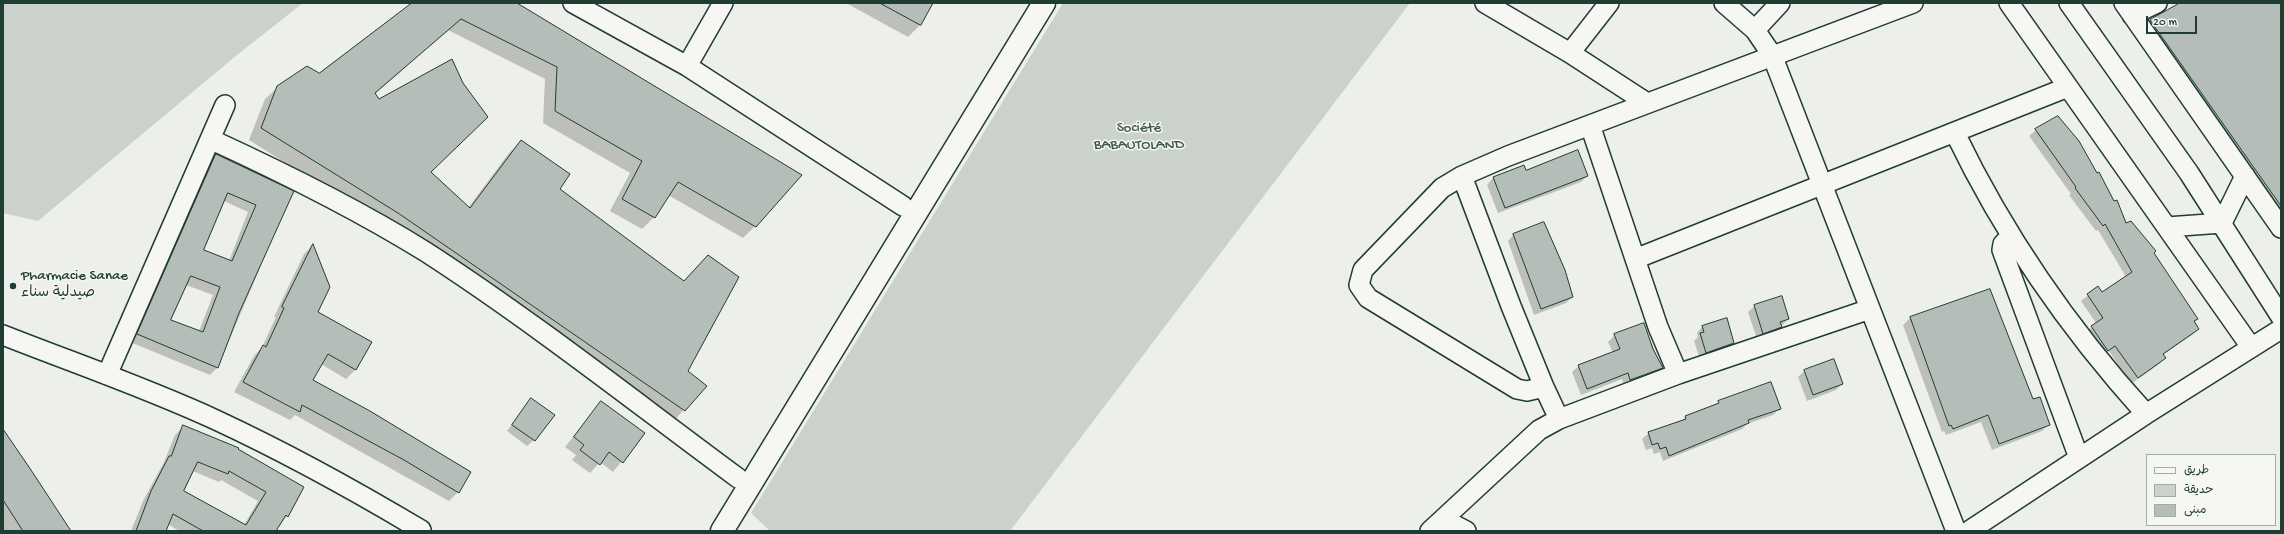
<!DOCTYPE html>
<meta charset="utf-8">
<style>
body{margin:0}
#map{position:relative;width:2284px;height:534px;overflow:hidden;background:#edefea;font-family:"Gochi Hand","Playpen Sans Arabic",sans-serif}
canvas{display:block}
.frame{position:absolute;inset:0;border:4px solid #1f3d34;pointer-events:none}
.legend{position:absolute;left:2146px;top:454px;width:130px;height:72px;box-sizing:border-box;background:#f6f6f2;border:1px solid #a0aca6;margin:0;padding:5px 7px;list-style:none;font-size:12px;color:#1f3d34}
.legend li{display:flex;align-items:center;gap:8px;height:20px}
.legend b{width:20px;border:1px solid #a0aca6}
.scale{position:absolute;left:2146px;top:16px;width:51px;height:18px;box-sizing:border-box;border:2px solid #1f3d34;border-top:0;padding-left:5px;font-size:12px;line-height:14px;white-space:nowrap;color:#1f3d34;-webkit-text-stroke:3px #f6f6f2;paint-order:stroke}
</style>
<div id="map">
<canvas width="2284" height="534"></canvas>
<div class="frame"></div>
<ul class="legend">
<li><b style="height:5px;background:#f6f6f2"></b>طريق</li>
<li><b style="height:11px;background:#cbd2cc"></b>حديقة</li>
<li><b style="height:11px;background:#b4bdb8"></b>مبنى</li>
</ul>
<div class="scale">20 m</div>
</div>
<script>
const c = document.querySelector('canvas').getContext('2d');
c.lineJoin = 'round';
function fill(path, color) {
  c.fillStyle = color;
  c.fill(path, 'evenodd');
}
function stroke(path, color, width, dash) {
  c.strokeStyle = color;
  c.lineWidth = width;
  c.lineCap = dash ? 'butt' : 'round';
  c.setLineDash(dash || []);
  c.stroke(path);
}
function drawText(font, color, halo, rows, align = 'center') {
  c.font = font + ' "Gochi Hand","Playpen Sans Arabic",sans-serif';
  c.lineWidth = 3;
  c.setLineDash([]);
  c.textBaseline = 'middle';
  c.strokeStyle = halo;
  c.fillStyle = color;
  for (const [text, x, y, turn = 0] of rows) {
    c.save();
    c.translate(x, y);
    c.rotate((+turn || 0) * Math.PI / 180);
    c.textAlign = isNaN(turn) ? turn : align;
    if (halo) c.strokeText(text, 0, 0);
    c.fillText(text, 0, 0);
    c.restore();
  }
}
fill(new Path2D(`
 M 3,3 L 303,3 L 237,55 L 38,221 L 3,213 Z
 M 1063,3 L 1410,3 L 1010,531 L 770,531 L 751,513 Z`), '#cbd2cc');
fill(new Path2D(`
 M 414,3 L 515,3 L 755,226 L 743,238 L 668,195 L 654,217 L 642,229 L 610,211 L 630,173 L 543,123 L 545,79 L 448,30 L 375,94 L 430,172 L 468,208 L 509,153 L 521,141 L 559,190 L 684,282 L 708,256 L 686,371 L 705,386 L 672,423 L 385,225 L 249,140 L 265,99 L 278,87 L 319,74 Z
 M 846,3 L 932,3 L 920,25 L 908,37 Z
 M 2182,3 L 2281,3 L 2281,235 L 2138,33 L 2150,21 Z
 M 2057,117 L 2125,225 L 2153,253 L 2197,319 L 2193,322 L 2198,329 L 2192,335 L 2163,355 L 2165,358 L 2158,365 L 2131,384 L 2109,351 L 2101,356 L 2086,333 L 2096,323 L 2081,301 L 2098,288 L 2102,294 L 2126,277 L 2098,230 L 2096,231 L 2069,195 L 2071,194 L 2029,136 L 2036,130 Z
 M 216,155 L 292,192 L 218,367 L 210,375 L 130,342 L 208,163 ZM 224,201 L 248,212 L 229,261 L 202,251 ZM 186,285 L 213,295 L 199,331 L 170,320 Z
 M 1523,166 L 1525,171 L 1587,176 L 1581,182 L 1498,213 L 1487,185 L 1493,178 Z
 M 1514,234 L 1572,297 L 1566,303 L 1534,315 L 1508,241 Z
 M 313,245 L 317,312 L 355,370 L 346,379 L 321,364 L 312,381 L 458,492 L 449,501 L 295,415 L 290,420 L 234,392 L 254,356 L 262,347 L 276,317 L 274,317 L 304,254 Z
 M 1989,290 L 2032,401 L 2049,424 L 2042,431 L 1992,450 L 1981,422 L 1946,435 L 1944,431 L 1942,432 L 1903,325 L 1910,318 Z
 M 1755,306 L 1788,319 L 1775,333 L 1757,339 L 1748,312 Z
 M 1644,325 L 1662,368 L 1656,374 L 1624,386 L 1622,379 L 1581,395 L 1572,372 L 1579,366 L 1613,353 L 1608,342 L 1615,335 Z
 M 1703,326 L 1733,343 L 1727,349 L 1700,359 L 1694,341 L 1698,337 L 1697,333 Z
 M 1804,371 L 1842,384 L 1836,390 L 1807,401 L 1798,377 Z
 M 531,399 L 534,440 L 527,446 L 507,431 Z
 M 601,402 L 643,434 L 613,472 L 600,462 L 590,473 L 572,460 L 576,455 L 565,447 Z
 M 1719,402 L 1779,409 L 1773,415 L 1747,424 L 1742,429 L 1663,461 L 1660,452 L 1654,454 L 1652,448 L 1646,450 L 1642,439 L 1649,433 L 1682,421 L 1686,417 L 1715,406 Z
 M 183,427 L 237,448 L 287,516 L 275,531 L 179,531 L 168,524 L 165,531 L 131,531 L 143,501 L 164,462 L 175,435 ZM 193,471 L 219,482 L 221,480 L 258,501 L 244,525 L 183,491 Z
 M 3,431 L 70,531 L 3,531 Z`), '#0003');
const building = new Path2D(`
 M 412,3 L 517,3 L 802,175 L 756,227 L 678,182 L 655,218 L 622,199 L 642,161 L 555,111 L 557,67 L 461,19 L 375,93 L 379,99 L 452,59 L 463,83 L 488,117 L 431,172 L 470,208 L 521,140 L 570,174 L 560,189 L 684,281 L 708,255 L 739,277 L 688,371 L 707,386 L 685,411 L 398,213 L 261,128 L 277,86 L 307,66 L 319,73 Z
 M 880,3 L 933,3 L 921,25 Z
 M 2180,3 L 2281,3 L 2281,206 L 2150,20 Z
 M 2058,116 L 2079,141 L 2097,173 L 2099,172 L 2114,201 L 2117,200 L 2126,223 L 2131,221 L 2156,251 L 2154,253 L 2198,319 L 2194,321 L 2199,329 L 2163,354 L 2166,358 L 2138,378 L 2115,346 L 2108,351 L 2091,326 L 2103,318 L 2087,294 L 2098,286 L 2102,292 L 2132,272 L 2105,224 L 2103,226 L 2075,188 L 2076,187 L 2035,129 Z
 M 1578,150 L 1588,176 L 1505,208 L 1493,177 L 1524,165 L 1526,170 Z
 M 216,154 L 294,191 L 239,313 L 218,368 L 137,334 ZM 228,193 L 256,205 L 232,261 L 204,250 ZM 191,276 L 220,287 L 203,332 L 171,320 Z
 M 1544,222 L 1565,270 L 1573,297 L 1541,309 L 1513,234 Z
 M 313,244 L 330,287 L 318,312 L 372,342 L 356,370 L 328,354 L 313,380 L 370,411 L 471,472 L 459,493 L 404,460 L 302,405 L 300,412 L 243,382 L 263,345 L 266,347 L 284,308 L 282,307 Z
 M 1990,289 L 2033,399 L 2040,397 L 2050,425 L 1999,444 L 1988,415 L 1953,429 L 1951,425 L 1949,426 L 1910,317 Z
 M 1782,296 L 1789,319 L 1780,322 L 1782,327 L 1763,334 L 1754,305 Z
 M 1727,318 L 1734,343 L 1706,353 L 1700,333 L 1704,332 L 1702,326 Z
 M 1644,323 L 1653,349 L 1663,368 L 1630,380 L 1628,373 L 1587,389 L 1578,365 L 1620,349 L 1614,334 Z
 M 1834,359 L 1843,384 L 1813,395 L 1804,370 Z
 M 1771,382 L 1781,409 L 1748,420 L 1749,423 L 1669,456 L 1666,447 L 1660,449 L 1658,443 L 1652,445 L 1648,432 L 1686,419 L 1685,416 L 1719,403 L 1718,401 Z
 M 531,398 L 555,415 L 535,441 L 512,425 Z
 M 601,401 L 645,433 L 623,463 L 609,452 L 600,465 L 580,450 L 584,445 L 574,437 Z
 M 183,425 L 239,448 L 238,449 L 304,487 L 288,517 L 286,515 L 276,531 L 203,531 L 173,514 L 166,531 L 136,531 L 151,491 L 169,456 L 171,456 ZM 198,462 L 228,474 L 229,471 L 266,492 L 246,525 L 184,491 Z
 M 3,429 L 31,470 L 71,531 L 23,531 L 3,500 Z`);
fill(building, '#b4bdb8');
stroke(building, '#1f3d34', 1);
const minor = new Path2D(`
 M 573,3 L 687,66 L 903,206
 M 1485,3 L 1570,53 L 1647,103
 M 1724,3 L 1755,30 L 1772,55 L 1956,531
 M 2009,3 L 2251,347
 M 2069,3 L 2189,173 L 2281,317
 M 2124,3 L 2281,228
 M 2132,15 L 2157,3
 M 1755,30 L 1780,3
 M 1570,53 L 1609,3
 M 687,66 L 723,3
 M 1590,125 L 1658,327 L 1678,374
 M 1955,133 C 2005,237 2069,329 2146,414
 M 210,139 C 284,173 357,209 426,252 C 534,322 635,402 738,478
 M 1462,176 L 1511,306 L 1544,387
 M 2167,227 L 2222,223 L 2245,176
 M 2011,236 L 2003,244 L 2002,250 L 2079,458
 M 1635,259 L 2068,87
 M 3,335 C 74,363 147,388 216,420 C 287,453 354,490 421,530
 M 107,375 L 225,105
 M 1559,419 L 1544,387 L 1527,391 L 1517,389 L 1368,298 L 1359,285 L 1363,270 L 1442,188 L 1462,176 L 1508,156 L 1913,3
 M 1443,519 L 1539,430 L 1559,419 L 1678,374 L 1870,309
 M 1430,531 L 1443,519 L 1466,531
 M 1969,531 L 2146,414 L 2281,329`);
const major = new Path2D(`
 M 722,531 L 1044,3`);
stroke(minor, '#1f3d34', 22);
stroke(major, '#1f3d34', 25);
stroke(minor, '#f6f6f2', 19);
stroke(major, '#f6f6f2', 22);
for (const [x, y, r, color] of [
 [13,286,4,"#1f3d34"]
]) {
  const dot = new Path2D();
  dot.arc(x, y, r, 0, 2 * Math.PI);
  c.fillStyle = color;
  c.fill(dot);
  stroke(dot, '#f6f6f2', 1.5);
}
drawText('15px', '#415b52', '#f6f6f2', [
 ["Société",1139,129],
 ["BABAUTOLAND",1139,146]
]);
drawText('15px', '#1f3d34', '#f6f6f2', [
 ["Pharmacie Sanae",21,277],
 ["صيدلية سناء",21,294]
], 'left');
</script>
